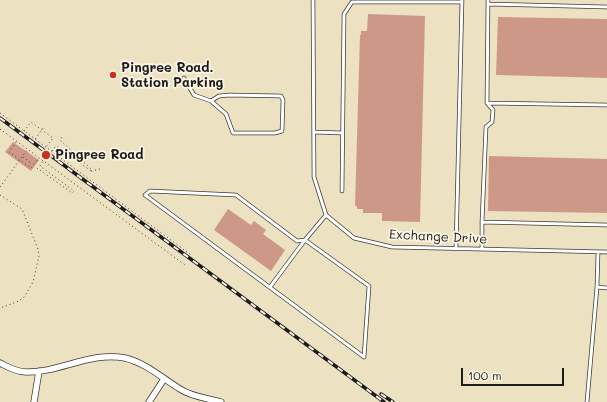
<!DOCTYPE html>
<style>
body{margin:0}
#map{position:relative;width:607px;height:402px;overflow:hidden;background:#ece1c0;font-family:Mali,sans-serif}
canvas{display:block}
.scale{position:absolute;left:461px;top:368px;width:103px;height:18px;box-sizing:border-box;border:2px solid #1c1c1c;border-top:0;padding-left:5px;font-size:12px;line-height:14px;white-space:nowrap;color:#1c1c1c;-webkit-text-stroke:3px #fcf5e5;paint-order:stroke}
</style>
<div id="map">
<canvas width="607" height="402"></canvas>
<div class="scale">100 m</div>
</div>
<script>
const c = document.querySelector('canvas').getContext('2d');
c.lineJoin = 'round';
function fill(path, color) {
  c.fillStyle = color;
  c.fill(path, 'evenodd');
}
function stroke(path, color, width, dash) {
  c.strokeStyle = color;
  c.lineWidth = width;
  c.lineCap = dash ? 'butt' : 'round';
  c.setLineDash(dash || []);
  c.stroke(path);
}
function drawText(font, color, halo, rows, align = 'center') {
  c.font = font + ' Mali,sans-serif';
  c.lineWidth = 3.5;
  c.setLineDash([]);
  c.textBaseline = 'middle';
  c.strokeStyle = halo;
  c.fillStyle = color;
  for (const [text, x, y, turn = 0] of rows) {
    c.save();
    c.translate(x, y);
    c.rotate((+turn || 0) * Math.PI / 180);
    c.textAlign = isNaN(turn) ? turn : align;
    if (halo) c.strokeText(text, 0, 0);
    c.fillText(text, 0, 0);
    c.restore();
  }
}
fill(new Path2D(`
 M 368,14 L 425,16 L 420,222 L 382,221 L 382,213 L 363,213 L 363,209 L 357,209 L 357,206 L 355,206 L 360,35 L 361,35 L 361,31 L 367,31 Z
 M 498,17 L 607,19 L 607,78 L 496,75 Z
 M 13,142 L 39,160 L 31,171 L 5,152 Z
 M 489,156 L 607,159 L 607,213 L 488,211 Z
 M 228,209 L 251,225 L 254,221 L 266,230 L 263,234 L 285,250 L 271,271 L 214,230 Z`), '#ce9889');
const service = new Path2D(`
 M 313,0 L 314,177 L 326,215 L 354,238 L 392,247 L 607,252
 M 488,4 L 607,7
 M 184,78 L 194,95 L 211,101 L 219,96 L 229,95 L 281,96 L 283,100 L 282,131 L 275,133 L 233,133 L 226,114 L 211,101
 M 487,103 L 607,105
 M 314,132 L 342,133
 M 342,191 L 344,14 L 352,2 L 462,2
 M 482,222 L 486,127 L 492,122 L 493,110 L 487,103 L 488,0
 M 305,240 L 297,241 L 236,195 L 150,191 L 145,195 L 364,357 L 369,286 L 305,240 L 326,215
 M 456,249 L 462,0
 M 482,249 L 482,222 L 607,225
 M 270,287 L 305,240
 M 597,287 L 607,288
 M 587,402 L 597,287 L 598,252`);
const minor = new Path2D(`
 M 0,363 C 8,367 16,372 26,372 C 59,373 91,351 125,358 C 146,363 162,378 180,389 C 192,397 207,398 221,402
 M 34,402 L 39,371
 M 149,402 L 164,379`);
stroke(service, '#3b3a35', 4.5);
stroke(minor, '#3b3a35', 7);
stroke(new Path2D(`
 M 0,113 L 191,255
 M 0,129 L 185,265
 M 24,131 L 31,122 L 53,138 L 46,147
 M 16,142 L 9,152 L 31,168 L 39,158
 M 33,142 L 44,127
 M 52,151 L 56,146 L 91,171 L 91,169 L 60,140 L 62,137
 M 23,157 L 31,163
 M 37,168 L 72,193 L 74,191 L 40,166 L 43,161
 M 91,171 L 100,169
 M 0,187 L 27,150
 M 0,195 L 22,209 L 38,249 L 39,256 L 33,282 L 25,296 L 19,301 L 0,308`), '#3b3a35', 1, [1, 3]);
stroke(service, '#fff', 3);
stroke(minor, '#fff', 5.5);
const rail = new Path2D(`
 M 0,118 L 384,402
 M 381,394 L 393,402`);
stroke(rail, '#1c1c1c', 3.5);
stroke(rail, '#fcf5e5', 2, [6]);
for (const [x, y, r, color] of [
 [113,75,4,"#c8321e"],
 [46,155,5,"#c8321e"]
]) {
  const dot = new Path2D();
  dot.arc(x, y, r, 0, 2 * Math.PI);
  c.fillStyle = color;
  c.fill(dot);
  stroke(dot, '#fcf5e5', 1.5);
}
drawText('bold 13px', '#1c1c1c', '#fcf5e5', [
 ["Pingree Road.",121,68],
 ["Station Parking",121,83],
 ["Pingree Road",55,155]
], 'left');
drawText('13px', '#1c1c1c', '#fcf5e5', [
 ["Exchange Drive",438,237,3]
]);
</script>
